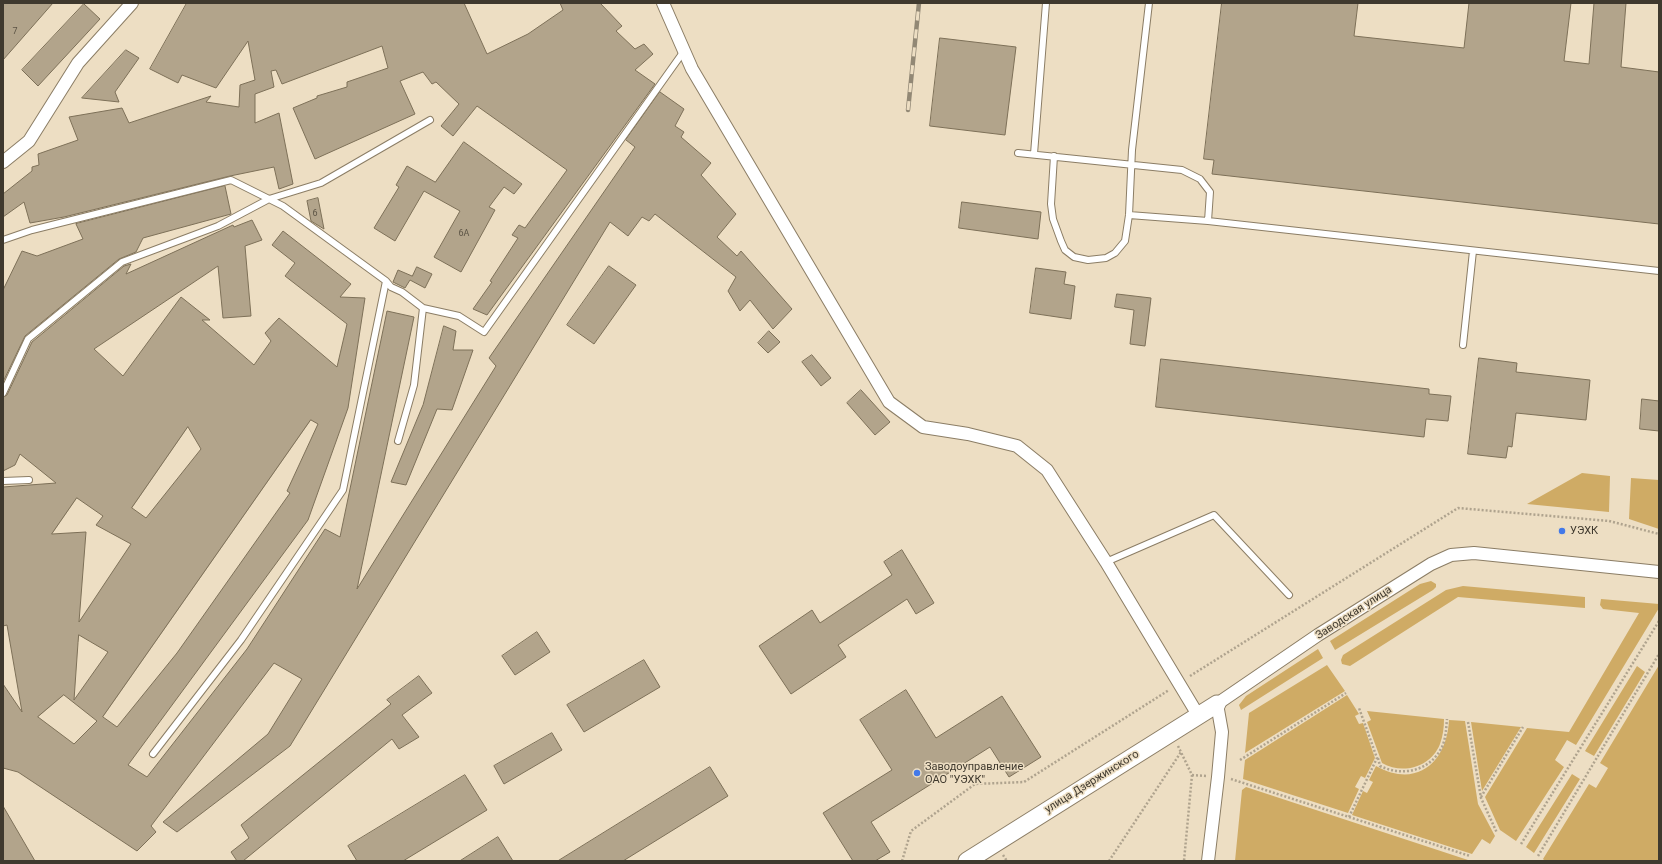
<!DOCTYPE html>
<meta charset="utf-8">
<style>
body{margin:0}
#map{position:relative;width:1662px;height:864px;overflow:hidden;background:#eddec3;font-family:Roboto,sans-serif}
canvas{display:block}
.frame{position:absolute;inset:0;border:4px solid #3f392e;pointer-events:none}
</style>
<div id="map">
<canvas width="1662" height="864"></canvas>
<div class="frame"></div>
</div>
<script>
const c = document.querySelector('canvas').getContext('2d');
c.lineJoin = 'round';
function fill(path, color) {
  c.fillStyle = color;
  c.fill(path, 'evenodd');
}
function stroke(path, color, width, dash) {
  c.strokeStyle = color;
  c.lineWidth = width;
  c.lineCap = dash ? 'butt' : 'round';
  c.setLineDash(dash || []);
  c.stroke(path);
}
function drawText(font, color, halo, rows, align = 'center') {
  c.font = font + ' Roboto,sans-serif';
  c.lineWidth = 3;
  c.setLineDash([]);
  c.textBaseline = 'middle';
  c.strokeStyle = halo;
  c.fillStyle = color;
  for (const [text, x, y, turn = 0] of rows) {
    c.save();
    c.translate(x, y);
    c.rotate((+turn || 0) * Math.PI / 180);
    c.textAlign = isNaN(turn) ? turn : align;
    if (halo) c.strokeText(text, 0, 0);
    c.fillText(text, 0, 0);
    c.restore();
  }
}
fill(new Path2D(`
 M 1582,473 L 1610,476 L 1609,512 L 1527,504 Z
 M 1631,478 L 1659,480 L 1659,529 L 1629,519 Z
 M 1431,581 L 1436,584 L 1436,587 L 1433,590 L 1335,650 L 1330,641 L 1420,584 Z
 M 1463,586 L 1585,597 L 1585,608 L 1458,597 L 1350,666 L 1342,664 L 1341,660 L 1343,655 L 1446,590 Z
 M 1601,599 L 1659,604 L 1659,608 L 1576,745 L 1567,740 L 1555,760 L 1564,767 L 1516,841 L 1500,830 L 1485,797 L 1527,728 L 1569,732 L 1639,613 L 1603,609 L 1600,605 Z
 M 1318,649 L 1323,658 L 1241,710 L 1239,705 L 1246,696 Z
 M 1327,665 L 1345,691 L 1245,753 L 1249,713 Z
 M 1659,665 L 1659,861 L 1545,861 L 1543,859 L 1589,784 L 1596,788 L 1608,768 L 1600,763 Z
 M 1637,666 L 1645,672 L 1594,756 L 1585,751 Z
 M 1347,695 L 1359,714 L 1355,716 L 1359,724 L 1363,723 L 1375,758 L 1365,778 L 1361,776 L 1355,787 L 1359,789 L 1348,813 L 1243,779 L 1245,760 Z
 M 1367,711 L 1444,719 C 1444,727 1443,736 1440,744 C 1431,767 1403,775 1382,763 L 1367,722 L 1371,720 Z
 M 1449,720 L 1465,721 L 1478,804 L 1495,836 L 1490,844 L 1482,839 L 1472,854 L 1352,815 L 1363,791 L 1367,793 L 1373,782 L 1369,780 L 1376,766 C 1417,789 1447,762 1449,720 Z
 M 1471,722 L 1521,727 L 1482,791 Z
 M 1572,774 L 1580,779 L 1534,853 L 1526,847 Z
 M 1246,787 L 1468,860 L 1470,861 L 1235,861 L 1242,790 Z`), '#cfab65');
const building = new Path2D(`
 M 3,3 L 53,3 L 3,60 Z
 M 187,3 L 464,3 L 487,54 L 528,34 L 563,10 L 560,3 L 600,3 L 622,26 L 616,31 L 635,49 L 644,44 L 653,54 L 635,70 L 655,84 L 487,315 L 473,309 L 492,282 L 490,281 L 518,238 L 512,235 L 519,225 L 525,228 L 567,170 L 477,106 L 453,136 L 441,126 L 459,104 L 436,82 L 432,84 L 423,72 L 400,81 L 415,114 L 315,159 L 293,108 L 317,98 L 317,96 L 347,87 L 347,82 L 388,68 L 382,46 L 282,84 L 276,70 L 271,71 L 274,87 L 255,94 L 255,123 L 279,113 L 293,184 L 279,189 L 274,167 L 230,176 L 64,217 L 30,223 L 24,202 L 3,217 L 3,194 L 32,171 L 32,167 L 39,165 L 38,154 L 78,140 L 69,117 L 122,108 L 129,123 L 211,96 L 206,102 L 239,107 L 240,85 L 255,80 L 248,41 L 216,88 L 182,75 L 178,83 L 150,69 Z
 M 1222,3 L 1358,3 L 1354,36 L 1464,48 L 1469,3 L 1571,3 L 1564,61 L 1589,64 L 1594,3 L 1626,3 L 1621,67 L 1659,72 L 1659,224 L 1212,174 L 1214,160 L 1204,159 Z
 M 84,4 L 100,19 L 38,86 L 22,70 Z
 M 940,38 L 1016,47 L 1005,135 L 930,126 Z
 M 126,50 L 139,58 L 115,92 L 119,102 L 82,98 Z
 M 660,92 L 684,109 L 675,126 L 684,132 L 681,137 L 711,163 L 701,175 L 736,214 L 717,237 L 737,256 L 741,251 L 792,309 L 773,329 L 750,300 L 740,311 L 728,291 L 736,277 L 655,214 L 649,221 L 642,217 L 628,236 L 610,222 L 290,746 L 177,832 L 163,822 L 268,734 L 302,679 L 274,663 L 151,826 L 156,832 L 137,851 L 18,772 L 3,768 L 3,684 L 22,712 L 7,625 L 3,626 L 3,487 L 56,483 L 20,454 L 15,465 L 3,471 L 3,397 L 7,395 L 32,342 L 124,266 L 131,264 L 126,274 L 233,225 L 234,227 L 252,220 L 262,240 L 245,246 L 251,316 L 223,318 L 218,266 L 94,349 L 123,376 L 181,297 L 210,320 L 202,320 L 254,365 L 271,341 L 265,333 L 279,318 L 337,367 L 347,324 L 285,276 L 295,263 L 272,245 L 283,231 L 351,284 L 340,297 L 365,298 L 348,408 L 308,520 L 128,765 L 147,777 L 247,649 L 325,529 L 340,537 L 387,311 L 414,317 L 357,589 L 496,366 L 489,358 L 635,147 L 626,140 ZM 311,420 L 318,424 L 287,491 L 290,493 L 177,653 L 117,727 L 103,717 ZM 188,427 L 201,449 L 146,518 L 132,508 ZM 77,498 L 103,516 L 96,525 L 131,544 L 79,622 L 86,532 L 52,534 ZM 79,635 L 108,652 L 74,700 L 78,643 ZM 64,695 L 97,721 L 74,744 L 38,717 Z
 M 464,142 L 522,184 L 514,194 L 504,187 L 489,207 L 495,210 L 461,272 L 434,257 L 460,211 L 424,191 L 395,241 L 374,228 L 399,187 L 396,185 L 407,166 L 435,182 Z
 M 225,186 L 231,214 L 143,238 L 136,252 L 119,259 L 25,336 L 3,382 L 3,290 L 22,251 L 37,256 L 83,239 L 76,224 Z
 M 318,198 L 324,229 L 311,221 L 307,201 Z
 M 962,202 L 1041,212 L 1038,239 L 959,228 Z
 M 609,266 L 636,285 L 594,344 L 567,325 Z
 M 417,267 L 432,274 L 425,288 L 410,280 L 405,288 L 393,282 L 398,270 L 412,276 Z
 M 1036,268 L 1066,272 L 1064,284 L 1075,286 L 1071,319 L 1030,313 Z
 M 1117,294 L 1151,298 L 1145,346 L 1130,344 L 1134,310 L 1115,307 Z
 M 444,326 L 456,331 L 453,350 L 473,350 L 452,410 L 437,409 L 406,485 L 391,482 L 423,405 Z
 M 769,331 L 780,342 L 768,353 L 758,343 Z
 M 812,355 L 831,378 L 821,386 L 802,362 Z
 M 1479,358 L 1517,363 L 1516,372 L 1590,380 L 1586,420 L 1516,413 L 1512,447 L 1508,446 L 1506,458 L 1468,454 Z
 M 1161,359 L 1429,389 L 1429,394 L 1451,396 L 1448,421 L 1426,419 L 1424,437 L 1156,407 Z
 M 861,390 L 890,422 L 875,435 L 847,403 Z
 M 1642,399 L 1659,401 L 1659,431 L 1640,429 Z
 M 902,550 L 934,603 L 916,614 L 907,599 L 838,645 L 846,657 L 791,694 L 759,646 L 812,610 L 820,623 L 892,575 L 884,562 Z
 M 537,632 L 550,652 L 515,675 L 502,656 Z
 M 644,660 L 660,687 L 584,732 L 567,705 Z
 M 419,676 L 432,693 L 402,715 L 419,737 L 399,749 L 392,739 L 243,861 L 237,861 L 231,852 L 249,838 L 241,825 L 391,704 L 387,700 Z
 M 906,690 L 936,738 L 1002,696 L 1041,757 L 1009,777 L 990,747 L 871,822 L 890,852 L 875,861 L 853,861 L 823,813 L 892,770 L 860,720 Z
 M 552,733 L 562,750 L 504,784 L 494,766 Z
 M 710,767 L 728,796 L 623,861 L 558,861 Z
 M 465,775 L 487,810 L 403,861 L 357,861 L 348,846 Z
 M 3,806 L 35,861 L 3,861 Z
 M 498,837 L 513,861 L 460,861 Z`);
fill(building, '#b2a48b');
stroke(building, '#7d7058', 1);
const lane = new Path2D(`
 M 1018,153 L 1182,170 L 1200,179 L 1210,192 L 1208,221
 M 1034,154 L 1046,3
 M 1054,156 L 1051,204 L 1053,219 L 1061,241 L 1065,250 L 1074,257 L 1088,260 L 1106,258 L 1115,253 L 1125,241 L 1129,215 L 1132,150 L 1149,3
 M 1129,215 L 1208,221 L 1659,271
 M 3,240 L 32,230 L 231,180 L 283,206 L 386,281 L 343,490 L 241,640 L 153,754
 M 386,281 L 391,287 L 402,292 L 423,308 L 459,316 L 484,332 L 684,51
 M 1463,345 L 1473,251
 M 3,393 L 28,339 L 122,262 L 218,226 L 269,199 L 321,183 L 430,120
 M 398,441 L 414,385 L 423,308
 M 3,481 L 29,480
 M 1106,562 L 1214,515 L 1289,595`);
const street = new Path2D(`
 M 663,3 L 692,69 L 889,402 L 923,427 L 968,434 L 1017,446 L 1047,470 L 1106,562 L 1198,715
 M 3,162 L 29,141 L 78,63 L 132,3
 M 1208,861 L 1218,777 L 1222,732 L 1217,704 L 1318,635 L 1431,564 L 1451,555 L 1474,553 L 1659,572`);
const secondary = new Path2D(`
 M 967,861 L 1217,704`);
stroke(lane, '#8b7d65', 8);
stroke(street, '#8b7d65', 14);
stroke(secondary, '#8b7d65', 19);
stroke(new Path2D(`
 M 1190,676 L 1458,508 L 1609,521 L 1659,534
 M 1468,722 L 1481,798 L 1497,833
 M 1178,746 L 1192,775 L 1184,861
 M 1378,758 L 1380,766 C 1403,777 1430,771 1442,747 C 1446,738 1446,729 1447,719
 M 1240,760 L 1346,693
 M 1192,775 L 1206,776
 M 1231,779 L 1470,856
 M 1481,797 L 1523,727
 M 1349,817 L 1377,758 L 1359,708
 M 1521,844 L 1659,621
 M 1003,855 L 1007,861
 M 1538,856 L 1659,654
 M 902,861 L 911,831 L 975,784 L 1024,782 L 1169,690
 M 1109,861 L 1181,752`), '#afa38e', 2.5, [2, 2]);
stroke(lane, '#fff', 6);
stroke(street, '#fff', 12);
stroke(secondary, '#fff', 17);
const rail = new Path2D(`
 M 908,110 L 919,3`);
stroke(rail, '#928875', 4.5);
stroke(rail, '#eddec3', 3, [9]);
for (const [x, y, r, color] of [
 [1562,531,4,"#4379e9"],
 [917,773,4,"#4379e9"]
]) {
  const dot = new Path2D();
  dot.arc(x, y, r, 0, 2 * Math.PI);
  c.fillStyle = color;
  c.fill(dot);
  stroke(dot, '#eddec3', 1.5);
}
drawText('9px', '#5c5445', null, [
 ["7",15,32],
 ["6",315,214],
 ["6А",464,234]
]);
drawText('11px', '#3f392e', '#eddec3', [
 ["УЭХК",1570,531],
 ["Заводоуправление",925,767],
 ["ОАО \"УЭХК\"",925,780]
], 'left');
drawText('11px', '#3f392e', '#eddec3', [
 ["Заводская улица",1354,613,-33],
 ["улица Дзержинского",1092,782,-32]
]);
</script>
